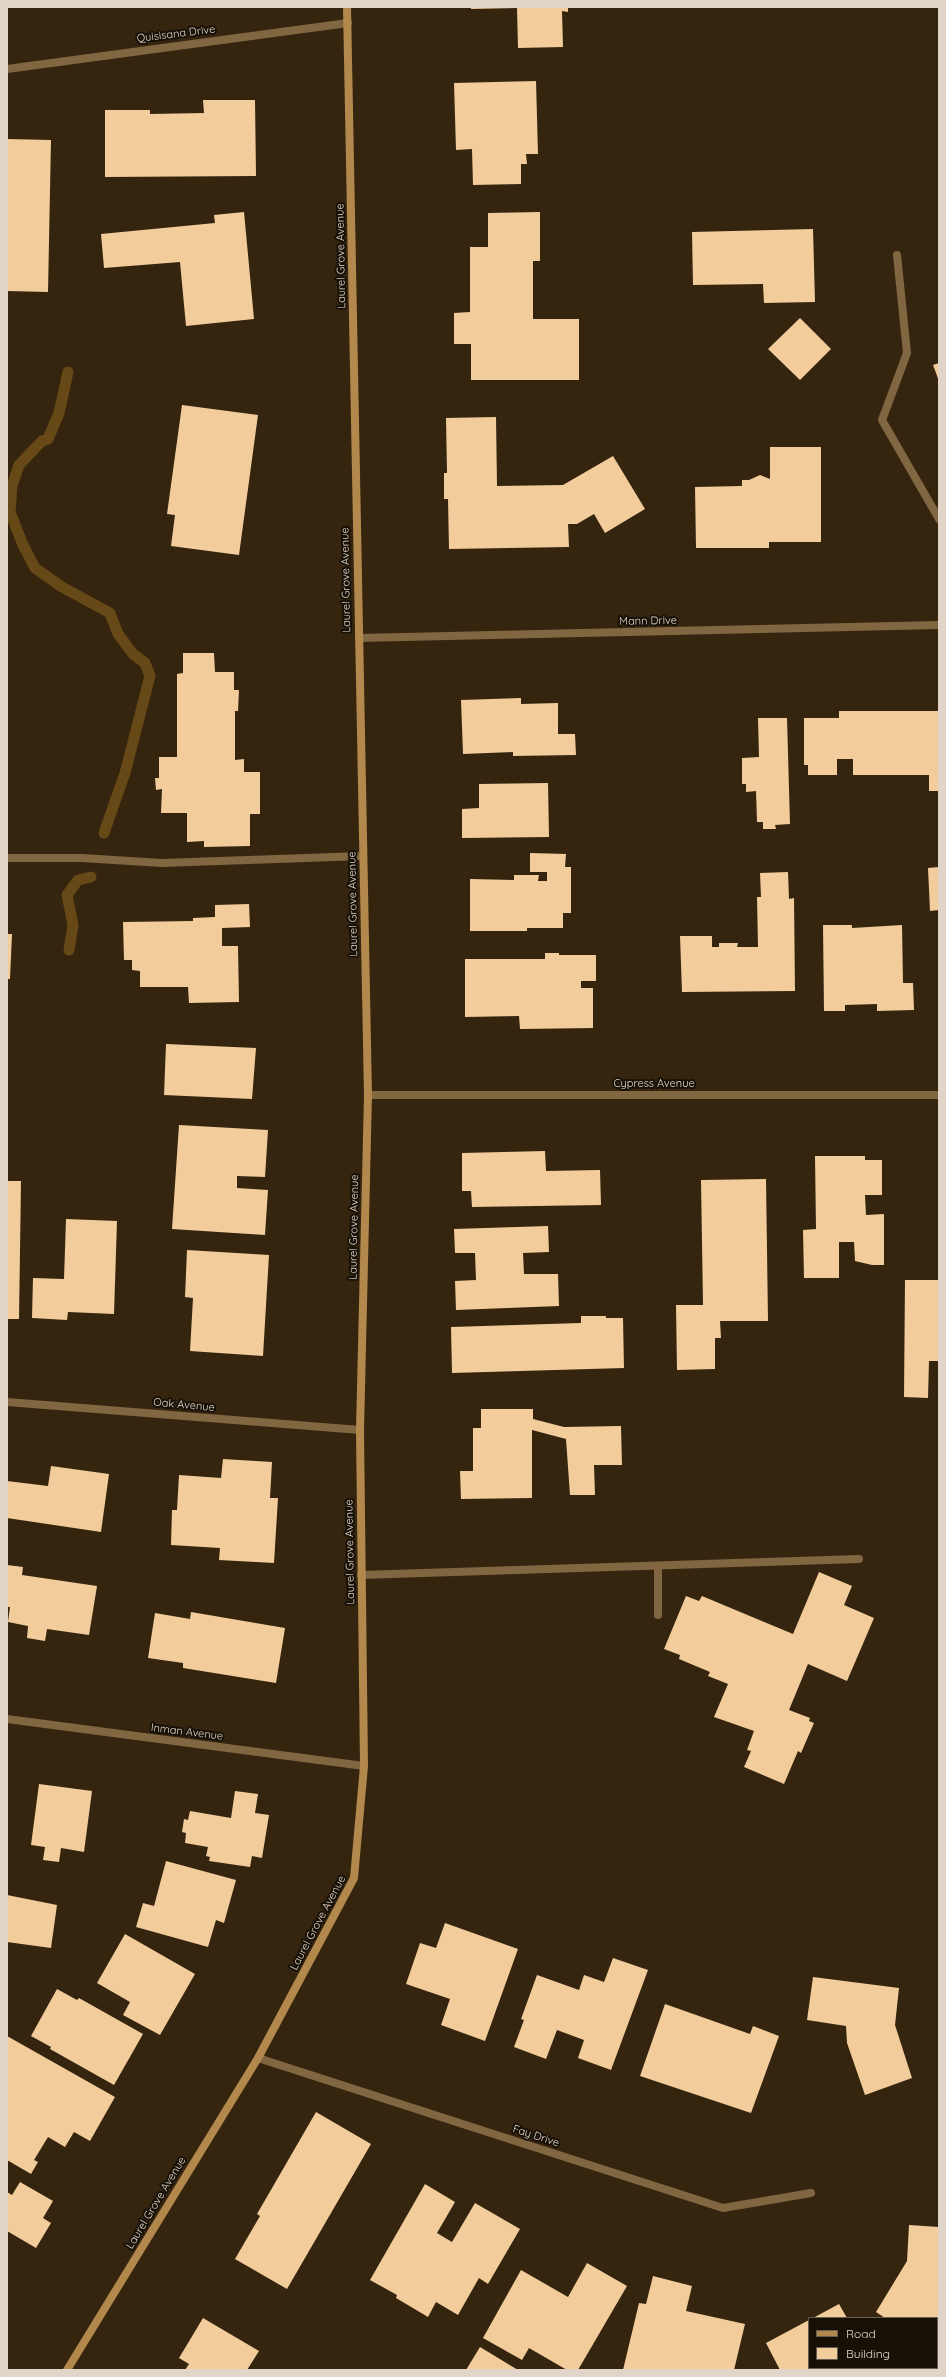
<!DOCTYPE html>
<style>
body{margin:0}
#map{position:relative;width:946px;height:2377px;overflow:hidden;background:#35250f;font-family:Quicksand,sans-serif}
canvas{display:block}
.frame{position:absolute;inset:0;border:8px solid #e0d5c8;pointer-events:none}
.legend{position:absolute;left:808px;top:2317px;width:130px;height:52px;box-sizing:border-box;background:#171007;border:1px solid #675f54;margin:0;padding:5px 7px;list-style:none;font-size:12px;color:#e0d5c8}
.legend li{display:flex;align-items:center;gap:8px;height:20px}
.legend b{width:20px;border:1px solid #675f54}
</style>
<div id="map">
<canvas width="946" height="2377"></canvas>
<div class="frame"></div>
<ul class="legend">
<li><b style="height:5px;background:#b3884c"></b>Road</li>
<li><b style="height:11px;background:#f2cd9b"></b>Building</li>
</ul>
</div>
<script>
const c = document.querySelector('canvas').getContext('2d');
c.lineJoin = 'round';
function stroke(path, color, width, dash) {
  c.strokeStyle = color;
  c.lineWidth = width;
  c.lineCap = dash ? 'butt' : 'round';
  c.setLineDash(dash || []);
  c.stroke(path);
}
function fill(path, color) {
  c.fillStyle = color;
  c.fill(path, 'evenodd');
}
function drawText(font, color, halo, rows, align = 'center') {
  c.font = font + ' Quicksand,sans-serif';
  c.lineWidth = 4;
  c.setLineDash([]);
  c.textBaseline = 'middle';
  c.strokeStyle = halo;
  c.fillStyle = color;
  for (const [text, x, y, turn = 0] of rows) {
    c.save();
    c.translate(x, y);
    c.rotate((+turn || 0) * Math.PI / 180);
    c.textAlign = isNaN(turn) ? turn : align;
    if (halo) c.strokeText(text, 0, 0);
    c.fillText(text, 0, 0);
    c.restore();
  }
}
stroke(new Path2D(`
 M 68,372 L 59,413 L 48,439 L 42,441 L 19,465 L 12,486 L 10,512 L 23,545 L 35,568 L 62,587 L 110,613 L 118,634 L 133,654 L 145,663 L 150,676 L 125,773 L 104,833
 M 69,950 L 73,925 L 67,895 L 78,880 L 91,877`), '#674817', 11);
fill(new Path2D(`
 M 471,7 L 568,7 L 568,12 L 562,11 L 563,47 L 518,48 L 517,8 L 471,9 Z
 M 536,81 L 538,154 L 526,154 L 527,164 L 521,164 L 521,184 L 473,185 L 472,149 L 456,150 L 454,83 Z
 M 203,100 L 255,100 L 256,176 L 105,177 L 105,110 L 150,110 L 150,114 L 204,113 Z
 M 7,139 L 51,140 L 48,292 L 7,291 Z
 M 244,212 L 254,319 L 186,326 L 180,262 L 104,268 L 101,234 L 215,223 L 214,215 Z
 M 540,212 L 540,261 L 533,261 L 533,319 L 579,319 L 579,380 L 471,380 L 471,344 L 454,344 L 454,313 L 470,312 L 470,247 L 488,247 L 488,213 Z
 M 813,229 L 815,302 L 764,303 L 763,284 L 693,285 L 692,232 Z
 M 800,318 L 831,349 L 800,380 L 768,349 Z
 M 939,363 L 939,381 L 933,365 Z
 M 182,405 L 258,415 L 239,555 L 171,546 L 175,515 L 167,514 Z
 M 496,417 L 497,486 L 563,485 L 613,456 L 645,509 L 605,533 L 594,514 L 577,524 L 568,524 L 569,547 L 449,549 L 448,499 L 444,499 L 444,473 L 447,473 L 446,418 Z
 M 770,447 L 821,447 L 821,542 L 769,542 L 769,548 L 696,548 L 695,487 L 742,486 L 742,480 L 749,480 L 760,475 L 770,479 Z
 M 183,653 L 214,653 L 215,672 L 234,672 L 234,690 L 239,690 L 238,711 L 235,711 L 235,760 L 244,759 L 244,772 L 260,772 L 260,814 L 250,814 L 250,846 L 204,847 L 204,841 L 187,842 L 187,813 L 161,813 L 162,789 L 156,790 L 155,778 L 159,778 L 159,757 L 177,757 L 177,674 L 183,673 Z
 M 521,698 L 521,704 L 558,703 L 558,734 L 575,734 L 576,755 L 513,756 L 513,752 L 463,754 L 461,700 Z
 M 839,711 L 939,711 L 939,791 L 929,791 L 929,775 L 853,775 L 853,759 L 837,759 L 837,775 L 808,775 L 808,765 L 804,765 L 804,718 L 839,718 Z
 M 758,718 L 787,718 L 790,824 L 775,825 L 776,829 L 763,829 L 763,822 L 757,822 L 756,791 L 746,792 L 746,784 L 742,784 L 742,758 L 759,757 Z
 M 548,783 L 549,837 L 462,838 L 462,809 L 479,808 L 479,784 Z
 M 530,853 L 566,854 L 565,867 L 571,867 L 571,913 L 563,913 L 563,928 L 527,928 L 527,931 L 470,931 L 470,879 L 514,880 L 514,875 L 539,875 L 538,881 L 547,881 L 547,872 L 530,872 Z
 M 939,867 L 939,910 L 930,911 L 928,868 Z
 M 788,872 L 789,899 L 794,898 L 795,991 L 682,992 L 680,936 L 712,936 L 712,947 L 719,947 L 719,943 L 738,943 L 737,947 L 758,947 L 757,897 L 761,897 L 760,873 Z
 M 249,904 L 250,927 L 222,928 L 222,946 L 238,946 L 239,1002 L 189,1003 L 188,987 L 140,987 L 140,971 L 132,970 L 132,960 L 124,960 L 123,922 L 193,921 L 193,918 L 215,917 L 215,905 Z
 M 823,925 L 852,925 L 852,928 L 902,925 L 903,983 L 913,983 L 914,1010 L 877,1011 L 877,1004 L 845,1005 L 845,1011 L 824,1011 Z
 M 7,934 L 12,934 L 10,979 L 7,979 Z
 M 545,953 L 559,953 L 559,955 L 596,955 L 596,981 L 581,981 L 581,988 L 593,988 L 593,1028 L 520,1029 L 519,1016 L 465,1017 L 465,959 L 545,959 Z
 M 166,1044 L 256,1048 L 252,1099 L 164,1095 Z
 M 179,1125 L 268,1130 L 265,1177 L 237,1176 L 237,1188 L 268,1190 L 265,1235 L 172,1229 Z
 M 545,1151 L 546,1171 L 600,1170 L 601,1205 L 472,1207 L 471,1191 L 462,1191 L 462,1153 Z
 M 815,1156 L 865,1156 L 865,1160 L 882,1160 L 882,1195 L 865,1195 L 866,1215 L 884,1214 L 884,1265 L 872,1265 L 855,1261 L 854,1242 L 839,1242 L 839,1278 L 804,1278 L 803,1230 L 816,1229 Z
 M 766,1179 L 768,1321 L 720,1321 L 721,1338 L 715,1338 L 715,1369 L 677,1370 L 676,1305 L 703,1305 L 701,1180 Z
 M 7,1181 L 21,1181 L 19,1319 L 7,1319 Z
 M 66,1219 L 117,1221 L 114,1314 L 68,1312 L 67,1320 L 32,1318 L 33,1278 L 64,1279 Z
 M 548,1226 L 549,1252 L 523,1253 L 524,1274 L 558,1274 L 559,1306 L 456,1310 L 455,1281 L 476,1280 L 475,1253 L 455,1253 L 454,1229 Z
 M 187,1250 L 269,1255 L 263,1356 L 190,1351 L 193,1298 L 185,1297 Z
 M 905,1280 L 939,1280 L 939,1361 L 929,1361 L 928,1398 L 904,1397 Z
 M 581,1316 L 606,1316 L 606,1318 L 623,1318 L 624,1368 L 452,1373 L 451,1327 L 581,1323 Z
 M 481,1409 L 533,1409 L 533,1419 L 564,1427 L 621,1426 L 622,1465 L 594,1465 L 595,1495 L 570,1495 L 566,1439 L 532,1430 L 532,1498 L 461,1499 L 460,1471 L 473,1471 L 473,1428 L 481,1428 Z
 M 223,1459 L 272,1462 L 270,1498 L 278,1498 L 274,1563 L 219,1560 L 220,1548 L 171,1545 L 172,1510 L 177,1510 L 179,1475 L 221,1478 Z
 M 51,1466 L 109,1474 L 101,1532 L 7,1518 L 7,1481 L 48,1486 Z
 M 7,1565 L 23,1567 L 22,1575 L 97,1586 L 89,1635 L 47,1629 L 45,1641 L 27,1638 L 28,1626 L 8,1622 L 10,1607 L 7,1607 Z
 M 819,1572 L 852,1586 L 844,1605 L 874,1618 L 847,1681 L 808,1664 L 789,1710 L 810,1718 L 809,1721 L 814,1723 L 801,1753 L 798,1751 L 784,1784 L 744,1767 L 751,1751 L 747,1750 L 754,1731 L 714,1717 L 728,1684 L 708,1676 L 710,1672 L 679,1659 L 680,1655 L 664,1649 L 686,1596 L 699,1601 L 702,1596 L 793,1634 Z
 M 191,1612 L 285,1628 L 276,1683 L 183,1668 L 183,1663 L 148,1658 L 155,1613 L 190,1619 Z
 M 39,1784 L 92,1791 L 84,1852 L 61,1848 L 59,1862 L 43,1860 L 45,1847 L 31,1845 Z
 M 235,1791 L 258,1794 L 255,1813 L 269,1815 L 262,1858 L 252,1856 L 250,1867 L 209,1861 L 210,1857 L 206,1856 L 208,1847 L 185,1843 L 186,1833 L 182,1832 L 184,1819 L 188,1820 L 190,1811 L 231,1818 Z
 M 166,1861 L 236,1880 L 224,1923 L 216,1920 L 208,1947 L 136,1927 L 143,1903 L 154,1906 Z
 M 7,1895 L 57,1905 L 51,1948 L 7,1942 Z
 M 445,1923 L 518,1949 L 485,2041 L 441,2025 L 450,1999 L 406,1984 L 420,1943 L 436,1948 Z
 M 125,1934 L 195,1974 L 160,2035 L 123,2015 L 130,2002 L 97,1983 Z
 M 613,1958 L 648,1970 L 611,2070 L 578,2058 L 584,2040 L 557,2030 L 546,2059 L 514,2047 L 524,2020 L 521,2019 L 537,1975 L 579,1990 L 584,1975 L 604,1982 Z
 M 813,1977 L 899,1988 L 895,2025 L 912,2078 L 865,2095 L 847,2043 L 846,2026 L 807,2020 Z
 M 57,1989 L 77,2000 L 79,1998 L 143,2034 L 114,2085 L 50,2049 L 51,2047 L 31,2036 Z
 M 665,2004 L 750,2034 L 753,2026 L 779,2036 L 751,2113 L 640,2076 Z
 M 7,2036 L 115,2097 L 90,2141 L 74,2132 L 65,2147 L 48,2137 L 34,2160 L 38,2162 L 31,2174 L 7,2160 Z
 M 316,2112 L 371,2144 L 287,2289 L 235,2259 L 260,2216 L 257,2214 Z
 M 20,2182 L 53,2201 L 43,2218 L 51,2223 L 36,2248 L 7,2231 L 7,2192 L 12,2195 Z
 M 425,2184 L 455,2202 L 437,2233 L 452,2242 L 475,2203 L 520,2229 L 488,2284 L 479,2278 L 458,2315 L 436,2302 L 428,2317 L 396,2298 L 397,2295 L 370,2280 Z
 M 909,2225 L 939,2227 L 939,2350 L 937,2349 L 937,2318 L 885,2318 L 876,2312 L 907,2261 Z
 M 587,2263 L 627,2286 L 578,2370 L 567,2370 L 529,2348 L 522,2360 L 483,2338 L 521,2270 L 568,2297 Z
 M 653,2276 L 692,2286 L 686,2311 L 745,2324 L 734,2370 L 623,2370 L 639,2303 L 646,2304 Z
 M 839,2304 L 847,2318 L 813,2318 Z
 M 203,2318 L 259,2351 L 247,2370 L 185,2370 L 189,2364 L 179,2358 Z
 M 809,2320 L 809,2368 L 874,2368 L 875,2370 L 780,2370 L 766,2343 Z
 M 480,2347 L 518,2370 L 466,2370 Z`), '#f2cd9b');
stroke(new Path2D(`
 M 897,255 L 907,353 L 882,420 L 939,519
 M 7,858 L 82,858 L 162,863 L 363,856
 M 361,1575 L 859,1559
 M 658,1615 L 658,1566`), '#816642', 8);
stroke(new Path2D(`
 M 7,69 L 348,23
 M 359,638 L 939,625
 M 368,1095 L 939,1095
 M 7,1402 L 360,1430
 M 7,1719 L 364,1766
 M 258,2058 L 723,2208 L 811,2193`), '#816642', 8);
stroke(new Path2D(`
 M 67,2370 L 258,2058 L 354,1878 L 364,1766 L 360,1430 L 368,1095 L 347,7`), '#b3884c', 8);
drawText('11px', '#e0d5c8', '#171007', [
 ["Quisisana Drive",176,34,-7],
 ["Laurel Grove Avenue",341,256,-91],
 ["Laurel Grove Avenue",346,580,-91],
 ["Mann Drive",648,621,-1],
 ["Laurel Grove Avenue",353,904,-91],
 ["Cypress Avenue",654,1084],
 ["Laurel Grove Avenue",354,1227,-89],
 ["Oak Avenue",184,1405,5],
 ["Laurel Grove Avenue",350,1552,-91],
 ["Inman Avenue",187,1732,7],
 ["Laurel Grove Avenue",318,1923,-62],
 ["Fay Drive",536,2136,18],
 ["Laurel Grove Avenue",156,2203,-59]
]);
</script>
